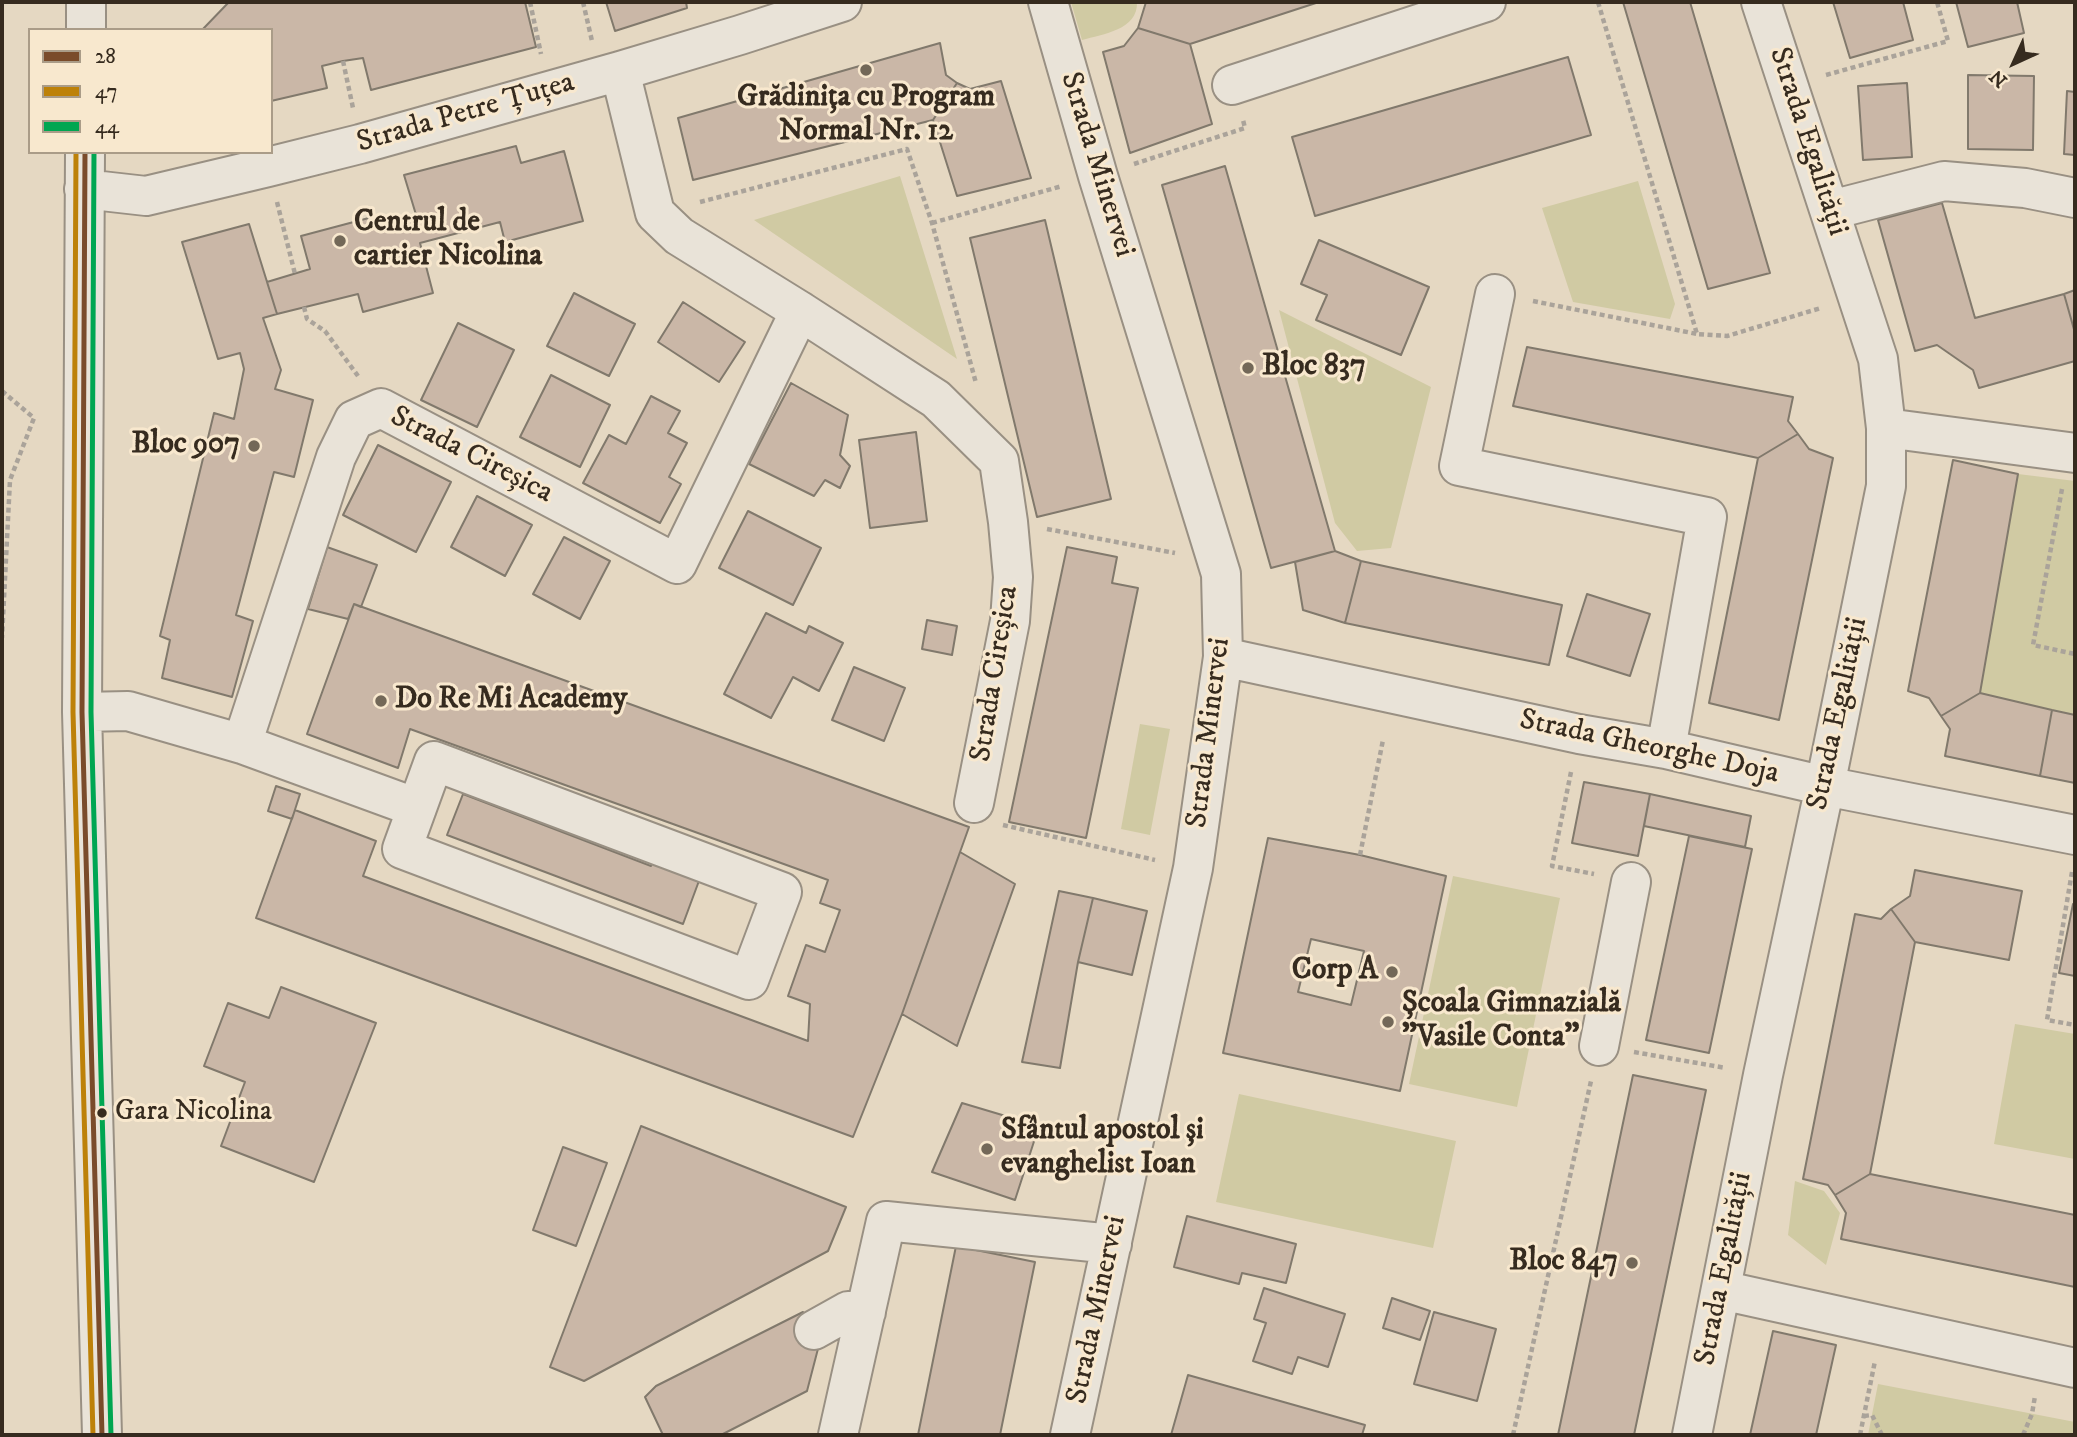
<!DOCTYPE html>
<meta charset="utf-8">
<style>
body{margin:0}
#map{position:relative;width:2077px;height:1437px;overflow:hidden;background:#e5d8c2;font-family:"IM FELL DW Pica",serif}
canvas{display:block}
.frame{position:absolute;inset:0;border:4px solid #362b1f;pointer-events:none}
.legend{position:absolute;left:28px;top:28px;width:245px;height:126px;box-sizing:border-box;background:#f8e8ce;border:2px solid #aa9c88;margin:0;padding:9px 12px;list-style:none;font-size:21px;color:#362b1f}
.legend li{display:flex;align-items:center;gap:14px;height:35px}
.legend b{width:35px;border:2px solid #aa9c88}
.north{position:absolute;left:1979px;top:28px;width:70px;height:70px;-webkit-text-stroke:5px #f8e8ce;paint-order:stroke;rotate:225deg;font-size:19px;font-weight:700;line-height:28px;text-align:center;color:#362b1f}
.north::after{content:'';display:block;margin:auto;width:24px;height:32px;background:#362b1f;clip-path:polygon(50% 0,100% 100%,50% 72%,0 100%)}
</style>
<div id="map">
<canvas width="2077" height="1437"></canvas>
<div class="frame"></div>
<ul class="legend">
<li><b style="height:9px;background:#7a4b2a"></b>28</li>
<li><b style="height:9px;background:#bd8109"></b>47</li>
<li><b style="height:9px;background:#00a651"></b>44</li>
</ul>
<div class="north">N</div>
</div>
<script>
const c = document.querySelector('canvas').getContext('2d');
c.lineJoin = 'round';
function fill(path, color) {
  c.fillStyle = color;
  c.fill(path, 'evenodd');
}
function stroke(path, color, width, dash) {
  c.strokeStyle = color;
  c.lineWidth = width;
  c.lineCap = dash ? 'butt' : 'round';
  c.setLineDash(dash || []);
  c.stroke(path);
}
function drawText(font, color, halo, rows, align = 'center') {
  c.font = font + ' "IM FELL DW Pica",serif';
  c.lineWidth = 6;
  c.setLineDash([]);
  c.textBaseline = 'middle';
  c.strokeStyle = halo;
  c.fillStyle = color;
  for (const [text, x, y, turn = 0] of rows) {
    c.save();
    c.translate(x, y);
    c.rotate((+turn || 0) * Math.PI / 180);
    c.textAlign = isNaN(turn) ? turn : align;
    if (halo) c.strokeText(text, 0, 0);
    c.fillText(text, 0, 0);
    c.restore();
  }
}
fill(new Path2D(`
 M 1071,2 L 1137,2 C 1138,30 1103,34 1082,40 Z
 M 900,176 L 957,359 L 754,220 Z
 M 1638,181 L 1675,304 L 1670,319 L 1573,302 L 1542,208 Z
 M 1279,310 L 1431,387 L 1391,548 L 1357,551 L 1335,523 Z
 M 2018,474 L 2075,481 L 2075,715 L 1980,693 Z
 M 1140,724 L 1170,729 L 1150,835 L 1121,829 Z
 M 1453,876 L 1560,898 L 1517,1107 L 1409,1084 Z
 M 2015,1024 L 2075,1034 L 2075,1159 L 1994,1144 Z
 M 1239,1094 L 1456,1141 L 1433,1248 L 1216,1202 Z
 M 1795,1181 L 1824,1191 L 1840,1213 L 1826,1265 L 1788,1235 Z
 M 1878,1384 L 2075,1422 L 2075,1435 L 1868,1435 Z`), '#d0caa3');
const building = new Path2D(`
 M 229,2 L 525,2 L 536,47 L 371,90 L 363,58 L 343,61 L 322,66 L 327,88 L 271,101 L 271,30 L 202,30 Z
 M 606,2 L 686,2 L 687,8 L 615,31 Z
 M 1146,2 L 1319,2 L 1190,44 L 1138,28 Z
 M 1623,2 L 1690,2 L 1770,273 L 1708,289 Z
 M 1833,2 L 1903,2 L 1913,40 L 1850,58 Z
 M 1956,2 L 2017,2 L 2024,33 L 1968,47 Z
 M 1138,28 L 1190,44 L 1212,124 L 1130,153 L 1103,52 L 1124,46 Z
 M 940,43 L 946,75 L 957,83 L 933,120 L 693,180 L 678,118 Z
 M 1568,57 L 1591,135 L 1315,216 L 1292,137 Z
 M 1968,75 L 2034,76 L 2033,150 L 1968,149 Z
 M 1001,81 L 1031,178 L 957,196 L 933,120 L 957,83 L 970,89 Z
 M 1907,83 L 1912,157 L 1863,160 L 1858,86 Z
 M 2067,91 L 2075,92 L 2075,155 L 2064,154 Z
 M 516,146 L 521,163 L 564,151 L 583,221 L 505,242 L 500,222 L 420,243 L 433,293 L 363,312 L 358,294 L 277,314 L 267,282 L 310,269 L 301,236 L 380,215 L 383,227 L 417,218 L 404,175 Z
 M 1225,166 L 1335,551 L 1271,568 L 1162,185 Z
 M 1942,203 L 1975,318 L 2064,294 L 2075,333 L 2075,361 L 1979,388 L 1973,370 L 1937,345 L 1915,351 L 1878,220 Z
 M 1045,220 L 1111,499 L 1037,517 L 970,238 Z
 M 249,224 L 277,314 L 263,318 L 281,370 L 275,389 L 313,400 L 294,477 L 274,472 L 236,615 L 253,621 L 232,697 L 162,678 L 170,640 L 160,636 L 214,413 L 234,419 L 244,369 L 240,353 L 218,359 L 182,242 Z
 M 1319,240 L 1429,287 L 1401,355 L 1316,320 L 1327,295 L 1301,284 Z
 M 2075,290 L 2075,333 L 2064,294 Z
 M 574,293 L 635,324 L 609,376 L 547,346 Z
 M 683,302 L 745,342 L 719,382 L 658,342 Z
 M 458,323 L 514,350 L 477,427 L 421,400 Z
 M 1527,347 L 1793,397 L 1788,421 L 1798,434 L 1758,458 L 1513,406 Z
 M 551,375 L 610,405 L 580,467 L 520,437 Z
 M 791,383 L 848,415 L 840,455 L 850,466 L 840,488 L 825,480 L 814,496 L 749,464 Z
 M 651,396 L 680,411 L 668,433 L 687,443 L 669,477 L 681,484 L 660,523 L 583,483 L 609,435 L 626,444 Z
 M 916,432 L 927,521 L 870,528 L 859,440 Z
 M 1798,434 L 1809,449 L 1833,458 L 1779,720 L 1709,703 L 1758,458 Z
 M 378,445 L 451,482 L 416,552 L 343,515 Z
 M 1953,460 L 2018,474 L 1980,693 L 1941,716 L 1929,698 L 1908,691 Z
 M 477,496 L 532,525 L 505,576 L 451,547 Z
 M 748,511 L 821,548 L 793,605 L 719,568 Z
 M 564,537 L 610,561 L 580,619 L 533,594 Z
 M 327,547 L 377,565 L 361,607 L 354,604 L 348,619 L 308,609 Z
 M 1067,547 L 1117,557 L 1112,583 L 1138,588 L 1086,838 L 1009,822 Z
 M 1335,551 L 1361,561 L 1345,623 L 1303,610 L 1295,562 Z
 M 1361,561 L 1562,605 L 1549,665 L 1345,623 Z
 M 1587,594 L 1650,614 L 1630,676 L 1567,656 Z
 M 354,604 L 969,827 L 902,1014 L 853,1137 L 256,918 L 295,810 L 376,841 L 363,876 L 808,1041 L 810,1004 L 788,996 L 806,945 L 825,952 L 840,910 L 820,903 L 828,880 L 410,729 L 398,768 L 307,734 Z
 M 766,613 L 806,633 L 809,626 L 843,643 L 819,691 L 793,677 L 771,718 L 724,694 Z
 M 927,620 L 957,626 L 952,655 L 922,649 Z
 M 854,667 L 905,688 L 884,741 L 832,720 Z
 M 1980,693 L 2052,710 L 2040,776 L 1945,756 L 1950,729 L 1941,716 Z
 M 2052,710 L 2075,715 L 2075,783 L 2040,776 Z
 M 1584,782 L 1650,794 L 1638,856 L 1572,843 Z
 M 276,786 L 300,794 L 292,819 L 268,811 Z
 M 463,794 L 651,866 L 656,853 L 703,870 L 683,924 L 447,835 Z
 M 1650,794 L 1751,816 L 1745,847 L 1644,826 Z
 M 1689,836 L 1752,849 L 1709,1053 L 1646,1040 Z
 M 1268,838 L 1360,855 L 1446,876 L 1400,1091 L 1223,1053 ZM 1311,939 L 1364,951 L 1351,1005 L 1298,992 Z
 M 960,852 L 1015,884 L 957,1046 L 902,1014 Z
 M 1915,870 L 2022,891 L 2009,960 L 1915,942 L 1891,909 L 1910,896 Z
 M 1059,891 L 1093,898 L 1078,962 L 1060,1068 L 1022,1062 Z
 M 1093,898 L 1147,911 L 1132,975 L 1078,962 Z
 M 2073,904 L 2075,905 L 2075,976 L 2059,973 Z
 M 1891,909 L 1915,942 L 1870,1174 L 1835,1195 L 1828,1185 L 1803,1179 L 1855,914 L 1881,919 Z
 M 281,987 L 376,1023 L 314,1182 L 221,1146 L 245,1082 L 204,1066 L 228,1003 L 269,1018 Z
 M 1633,1075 L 1706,1090 L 1634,1435 L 1558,1435 Z
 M 962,1103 L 1039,1126 L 1015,1200 L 932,1172 Z
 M 641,1126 L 846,1207 L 828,1251 L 584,1381 L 550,1367 Z
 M 563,1147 L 607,1163 L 576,1246 L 533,1230 Z
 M 1870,1174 L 2075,1215 L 2075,1287 L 1841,1239 L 1846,1213 L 1835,1195 Z
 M 1187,1216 L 1296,1244 L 1286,1283 L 1242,1273 L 1239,1284 L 1174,1267 Z
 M 956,1246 L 1035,1262 L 1000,1435 L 918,1435 Z
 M 1264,1288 L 1345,1314 L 1328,1367 L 1298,1357 L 1292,1374 L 1253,1361 L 1266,1323 L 1254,1319 Z
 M 1392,1298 L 1430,1311 L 1420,1340 L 1383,1328 Z
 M 803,1312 L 820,1341 L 807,1391 L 721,1435 L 663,1435 L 645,1397 L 656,1386 Z
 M 1434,1312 L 1496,1329 L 1477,1401 L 1414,1384 Z
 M 1773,1331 L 1836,1345 L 1816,1435 L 1750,1435 Z
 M 1188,1375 L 1365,1425 L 1362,1435 L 1171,1435 Z`);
fill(building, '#cab7a7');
stroke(building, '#81796c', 2);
const minor = new Path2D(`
 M 1048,2 L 1098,176 L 1221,574 L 1223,657 L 1193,868 L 1070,1435
 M 86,30 L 86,2
 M 620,71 L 655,213 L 679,236 L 800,311 L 936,399 L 999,461 L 1008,522 L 1013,577 L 1010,621 L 974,803
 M 1232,85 L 1486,2
 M 85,152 L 82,712 L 102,1435
 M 84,189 L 146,196 L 268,167 L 360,144 L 620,71 L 740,35 L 842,2
 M 1831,210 L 1944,181 L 2025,188 L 2075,198
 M 1495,294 L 1459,466 L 1707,517 L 1666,749
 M 1886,428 L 2075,453
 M 1223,657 L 1579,734 L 1666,749 L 1825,786 L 2075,835
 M 82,712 L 128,711 L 242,744 L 336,457 L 354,420 L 381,408 L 677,564 L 800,311
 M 242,744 L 417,808
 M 434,761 L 782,892 L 749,980 L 402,849 Z
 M 1599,1046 L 1631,882
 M 1721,1290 L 2075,1368
 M 814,1330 L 848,1311 L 866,1312
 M 838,1435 L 886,1221 L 1112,1244
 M 1692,1435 L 1763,1075 L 1825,786 L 1886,486 L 1886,428 L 1878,359 L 1761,2`);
stroke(minor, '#999083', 42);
stroke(new Path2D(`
 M 530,2 L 541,54
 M 583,2 L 592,41
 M 1598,2 L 1697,334 L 1727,336 L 1821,308
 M 343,61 L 353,108
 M 1826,75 L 1948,41 L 1937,2
 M 1134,164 L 1245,128 L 1243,120
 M 277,202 L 295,274
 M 700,202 L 907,149 L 932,223 L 976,383
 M 932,223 L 1062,186
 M 1533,301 L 1697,334
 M 304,307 L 307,319 L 325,331 L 358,376
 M 2,391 L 34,418 L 10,480 L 2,638
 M 2062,489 L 2033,645 L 2075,654
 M 1047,529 L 1175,553
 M 1571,772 L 1552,866 L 1594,874
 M 1003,825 L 1155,860
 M 1360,855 L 1383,740
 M 2072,872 L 2047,1020 L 2075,1025
 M 1634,1052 L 1726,1068
 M 1864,1416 L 1872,1415 L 1882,1435
 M 1513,1435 L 1591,1081
 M 1860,1435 L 1875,1361
 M 2023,1435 L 2032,1414 L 2035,1396`), '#aaa39a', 4.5, [5, 3.5]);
stroke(minor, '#e9e3d8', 38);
stroke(new Path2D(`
 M 85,152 L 82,712 L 102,1435`), '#7a4b2a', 5);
stroke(new Path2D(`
 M 76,152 L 73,712 L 93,1435`), '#bd8109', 5);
stroke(new Path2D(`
 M 94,152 L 91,712 L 111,1435`), '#00a651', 5);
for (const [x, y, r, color] of [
 [866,70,7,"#736858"],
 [340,241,7,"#736858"],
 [1248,368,7,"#736858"],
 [254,446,7,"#736858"],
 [381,701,7,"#736858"],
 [1392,972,7,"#736858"],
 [1388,1022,7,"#736858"],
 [102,1113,6,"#362b1f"],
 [987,1149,7,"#736858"],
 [1632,1263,7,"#736858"]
]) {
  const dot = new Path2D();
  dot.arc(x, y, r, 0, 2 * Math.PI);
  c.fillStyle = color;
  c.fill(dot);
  stroke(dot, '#f8e8ce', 2.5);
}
drawText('28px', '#362b1f', '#f8e8ce', [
 ["Gara Nicolina",115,1113]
], 'left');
drawText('bold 30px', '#362b1f', '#f8e8ce', [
 ["Grădinița cu Program",866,99,"center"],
 ["Normal Nr. 12",866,133,"center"],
 ["Centrul de",354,224],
 ["cartier Nicolina",354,258],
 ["Bloc 837",1262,368],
 ["Bloc 907",240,446,"right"],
 ["Do Re Mi Academy",395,701],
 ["Corp A",1378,972,"right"],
 ["Școala Gimnazială",1402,1005],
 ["\"Vasile Conta\"",1402,1039],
 ["Sfântul apostol și",1001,1132],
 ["evanghelist Ioan",1001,1166],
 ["Bloc 847",1618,1263,"right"]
], 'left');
drawText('30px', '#362b1f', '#f8e8ce', [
 ["Strada Petre Țuțea",466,114,-16],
 ["Strada Egalității",1807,142,72],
 ["Strada Minervei",1096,165,73],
 ["Strada Cireșica",471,456,27],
 ["Strada Cireșica",996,674,-81],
 ["Strada Egalității",1839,714,-78],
 ["Strada Minervei",1210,733,-83],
 ["Strada Gheorghe Doja",1649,748,12],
 ["Strada Egalității",1725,1269,-79],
 ["Strada Minervei",1098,1310,-78]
]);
</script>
